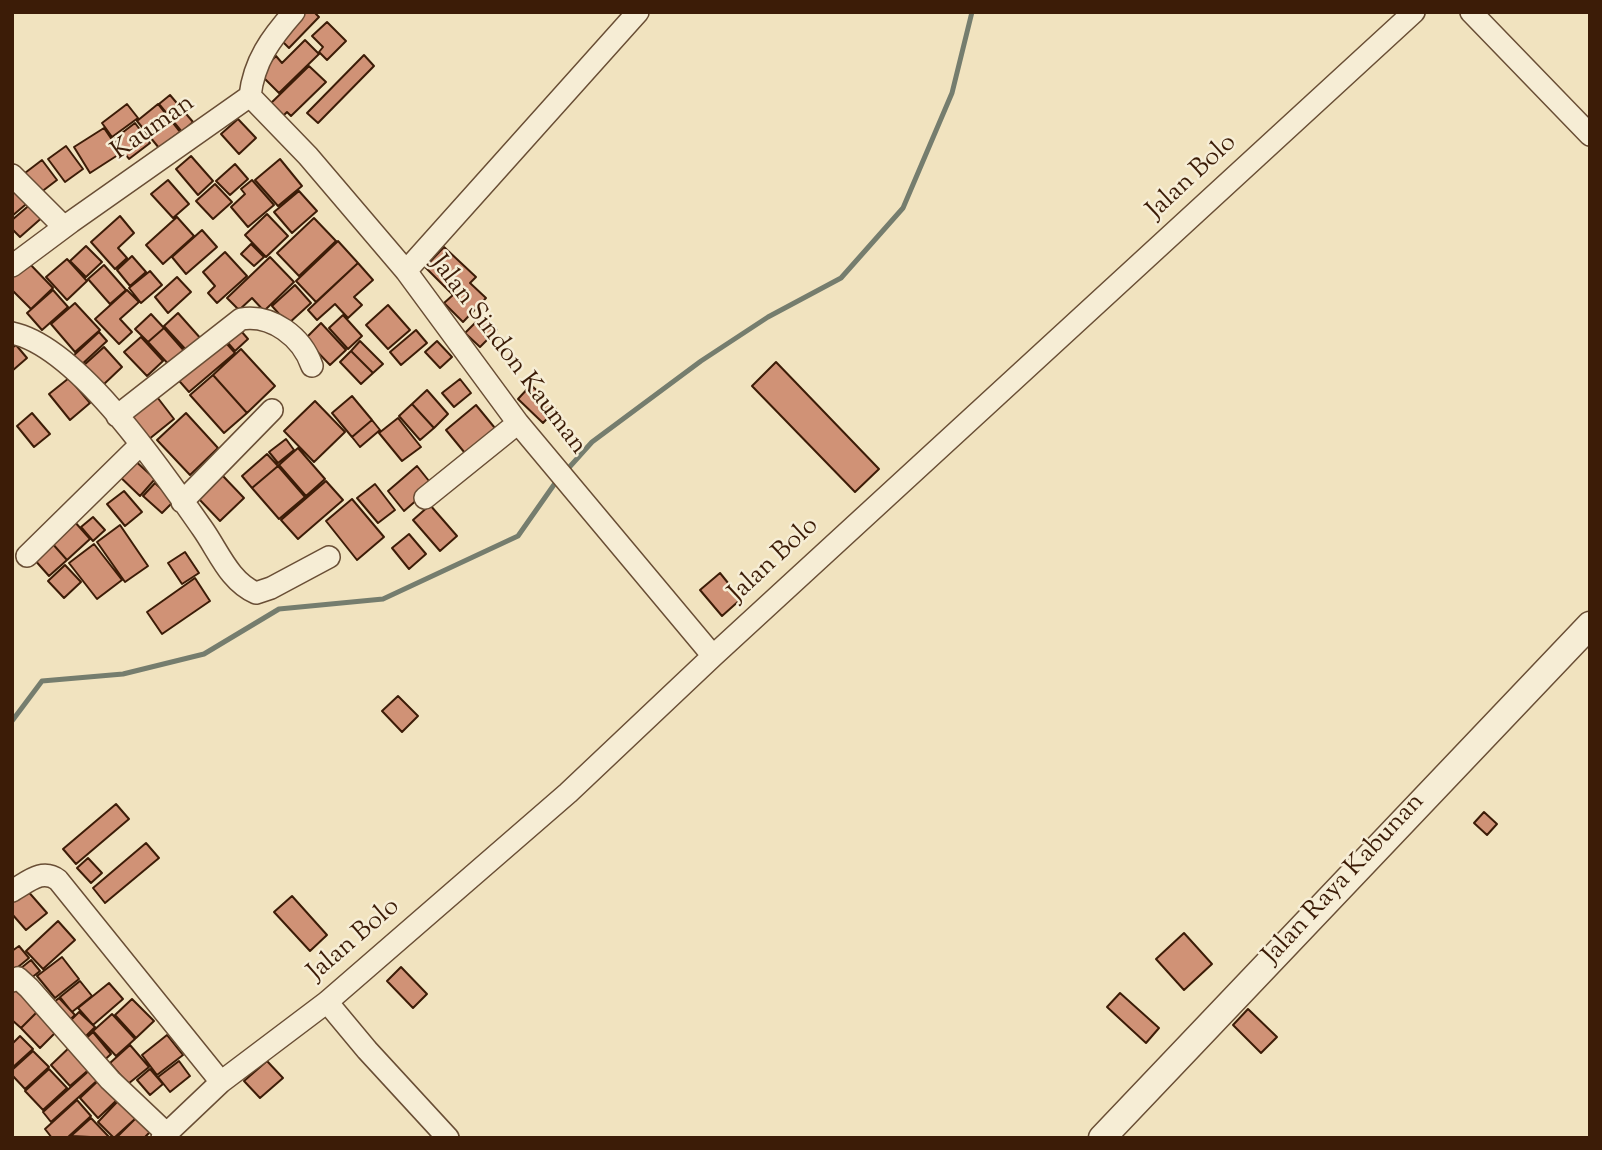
<!DOCTYPE html>
<style>
body{margin:0}
#map{position:relative;width:1602px;height:1150px;overflow:hidden;background:#f1e3bf;font-family:"Sorts Mill Goudy",serif}
canvas{display:block}
.frame{position:absolute;inset:0;border:14px solid #3c1c07;pointer-events:none}
</style>
<div id="map">
<canvas width="1602" height="1150"></canvas>
<div class="frame"></div>
</div>
<script>
const c = document.querySelector('canvas').getContext('2d');
c.lineJoin = 'round';
function stroke(path, color, width, dash) {
  c.strokeStyle = color;
  c.lineWidth = width;
  c.lineCap = dash ? 'butt' : 'round';
  c.setLineDash(dash || []);
  c.stroke(path);
}
function fill(path, color) {
  c.fillStyle = color;
  c.fill(path, 'evenodd');
}
function drawText(font, color, halo, rows, align = 'center') {
  c.font = font + ' "Sorts Mill Goudy",serif';
  c.lineWidth = 5;
  c.setLineDash([]);
  c.textBaseline = 'middle';
  c.strokeStyle = halo;
  c.fillStyle = color;
  for (const [text, x, y, turn = 0] of rows) {
    c.save();
    c.translate(x, y);
    c.rotate((+turn || 0) * Math.PI / 180);
    c.textAlign = isNaN(turn) ? turn : align;
    if (halo) c.strokeText(text, 0, 0);
    c.fillText(text, 0, 0);
    c.restore();
  }
}
stroke(new Path2D(`
 M 565,472 L 592,442 L 701,361 L 768,317 L 841,278 L 903,208 L 952,93 L 972,12
 M 12,721 L 42,681 L 123,674 L 204,654 L 279,609 L 383,599 L 518,536 L 558,479`), '#757d6e', 5);
const building = new Path2D(`
 M 303,12 L 314,12 L 319,17 L 289,48 L 278,37 Z
 M 327,22 L 346,41 L 327,60 L 319,52 L 323,47 L 312,36 Z
 M 305,40 L 319,54 L 279,93 L 259,73 L 276,56 L 282,63 Z
 M 364,55 L 374,66 L 318,123 L 307,113 Z
 M 309,66 L 326,82 L 291,116 L 287,112 L 279,120 L 267,107 Z
 M 170,95 L 193,122 L 182,132 L 159,104 Z
 M 127,104 L 138,118 L 112,137 L 102,123 Z
 M 158,104 L 180,132 L 159,148 L 137,121 Z
 M 238,119 L 256,138 L 239,154 L 221,134 Z
 M 135,123 L 150,143 L 129,159 L 114,139 Z
 M 104,128 L 121,153 L 90,173 L 74,147 Z
 M 66,146 L 83,169 L 65,182 L 48,159 Z
 M 191,156 L 213,181 L 198,195 L 176,169 Z
 M 280,159 L 302,186 L 278,206 L 255,180 Z
 M 42,160 L 57,180 L 36,196 L 21,176 Z
 M 235,164 L 248,179 L 230,195 L 216,181 Z
 M 12,178 L 31,200 L 12,216 Z
 M 168,180 L 189,204 L 173,218 L 151,194 Z
 M 252,180 L 274,205 L 248,227 L 231,207 L 245,194 L 241,189 Z
 M 215,184 L 232,202 L 213,219 L 196,201 Z
 M 299,191 L 317,211 L 292,233 L 274,212 Z
 M 33,202 L 45,215 L 20,237 L 12,229 L 12,220 Z
 M 267,214 L 288,236 L 266,257 L 245,235 Z
 M 120,216 L 134,233 L 118,248 L 127,258 L 115,269 L 91,242 Z
 M 177,217 L 194,236 L 163,264 L 146,245 Z
 M 314,218 L 336,241 L 299,276 L 277,253 Z
 M 202,230 L 217,247 L 186,274 L 172,257 Z
 M 338,241 L 358,263 L 316,302 L 296,281 Z
 M 251,244 L 264,257 L 254,266 L 241,254 Z
 M 86,246 L 102,262 L 86,277 L 70,261 Z
 M 444,247 L 476,277 L 470,283 L 486,298 L 463,322 L 444,303 L 453,295 L 425,267 Z
 M 225,252 L 247,276 L 217,303 L 208,293 L 215,286 L 203,272 Z
 M 132,256 L 146,272 L 130,286 L 117,270 Z
 M 270,257 L 294,282 L 264,311 L 252,298 L 239,310 L 227,298 Z
 M 67,259 L 87,281 L 67,300 L 46,277 Z
 M 27,261 L 53,288 L 31,309 L 12,290 L 12,275 Z
 M 358,263 L 373,280 L 354,297 L 362,305 L 348,318 L 335,304 L 317,320 L 308,310 Z
 M 104,265 L 126,290 L 110,304 L 88,279 Z
 M 150,271 L 162,285 L 141,303 L 129,288 Z
 M 177,277 L 191,292 L 168,313 L 155,297 Z
 M 295,285 L 311,303 L 288,324 L 272,306 Z
 M 53,290 L 68,307 L 42,330 L 27,313 Z
 M 127,290 L 139,302 L 120,319 L 132,332 L 119,344 L 95,319 Z
 M 75,303 L 100,330 L 75,352 L 51,324 Z
 M 388,305 L 410,330 L 388,349 L 366,325 Z
 M 178,313 L 202,340 L 188,352 L 164,326 Z
 M 151,314 L 164,328 L 148,342 L 135,329 Z
 M 343,315 L 362,336 L 348,349 L 329,328 Z
 M 482,316 L 497,330 L 480,347 L 465,333 Z
 M 321,323 L 346,350 L 330,365 L 305,339 Z
 M 235,324 L 248,339 L 235,351 L 222,336 Z
 M 164,328 L 186,353 L 171,367 L 148,342 Z
 M 416,330 L 427,343 L 401,365 L 390,352 Z
 M 99,332 L 107,341 L 80,366 L 72,357 Z
 M 220,336 L 235,353 L 189,392 L 174,375 Z
 M 141,337 L 163,361 L 147,376 L 124,352 Z
 M 360,341 L 383,364 L 373,373 L 351,351 Z
 M 437,341 L 452,357 L 440,368 L 425,352 Z
 M 16,345 L 27,358 L 12,371 L 12,348 Z
 M 104,347 L 122,367 L 102,386 L 83,366 Z
 M 241,349 L 275,386 L 247,413 L 213,375 Z
 M 351,351 L 373,373 L 361,384 L 340,362 Z
 M 776,362 L 879,469 L 855,492 L 752,386 Z
 M 213,375 L 247,413 L 224,433 L 190,395 Z
 M 69,378 L 90,403 L 70,420 L 49,394 Z
 M 460,379 L 471,393 L 454,407 L 442,393 Z
 M 531,385 L 556,409 L 543,423 L 518,399 Z
 M 427,390 L 448,414 L 434,428 L 412,404 Z
 M 154,393 L 174,419 L 143,444 L 123,418 Z
 M 352,396 L 372,420 L 352,437 L 332,413 Z
 M 315,401 L 345,432 L 314,462 L 284,431 Z
 M 412,404 L 434,428 L 420,440 L 399,416 Z
 M 476,405 L 499,433 L 469,458 L 446,430 Z
 M 32,413 L 50,434 L 34,447 L 17,426 Z
 M 186,413 L 218,448 L 190,475 L 157,440 Z
 M 398,418 L 421,447 L 402,461 L 379,433 Z
 M 372,420 L 380,430 L 360,447 L 352,437 Z
 M 286,439 L 294,450 L 278,463 L 269,452 Z
 M 298,448 L 325,479 L 306,496 L 279,465 Z
 M 267,454 L 278,466 L 252,488 L 242,476 Z
 M 131,457 L 155,479 L 140,496 L 116,473 Z
 M 278,466 L 305,497 L 279,519 L 252,488 Z
 M 417,466 L 433,486 L 404,511 L 388,491 Z
 M 222,475 L 244,498 L 220,521 L 198,498 Z
 M 326,481 L 343,500 L 298,539 L 281,520 Z
 M 155,483 L 174,501 L 162,513 L 143,496 Z
 M 375,484 L 395,510 L 378,523 L 357,498 Z
 M 124,491 L 142,512 L 125,526 L 107,504 Z
 M 352,499 L 384,537 L 357,560 L 326,521 Z
 M 430,505 L 457,536 L 440,551 L 413,520 Z
 M 93,517 L 105,530 L 93,541 L 81,527 Z
 M 74,521 L 90,539 L 67,560 L 51,542 Z
 M 120,525 L 148,566 L 125,582 L 97,542 Z
 M 409,534 L 426,554 L 409,569 L 392,548 Z
 M 51,542 L 67,560 L 49,576 L 33,558 Z
 M 94,544 L 122,580 L 97,599 L 69,563 Z
 M 185,552 L 199,573 L 182,584 L 168,563 Z
 M 65,565 L 81,582 L 64,598 L 48,581 Z
 M 720,573 L 741,599 L 722,616 L 700,590 Z
 M 195,578 L 210,601 L 162,634 L 147,612 Z
 M 398,696 L 418,716 L 402,732 L 382,711 Z
 M 116,804 L 129,819 L 76,864 L 63,849 Z
 M 1484,812 L 1497,824 L 1487,835 L 1474,823 Z
 M 146,843 L 159,858 L 105,903 L 93,888 Z
 M 88,858 L 102,873 L 91,883 L 77,868 Z
 M 26,889 L 47,913 L 26,930 L 12,914 L 12,901 Z
 M 292,896 L 327,935 L 310,951 L 274,912 Z
 M 58,921 L 75,940 L 43,969 L 26,951 Z
 M 1184,933 L 1212,964 L 1184,990 L 1156,959 Z
 M 19,946 L 29,958 L 12,972 L 12,951 Z
 M 62,957 L 79,979 L 55,998 L 37,976 Z
 M 31,960 L 40,971 L 25,983 L 16,972 Z
 M 401,967 L 427,994 L 413,1008 L 387,981 Z
 M 80,981 L 92,996 L 72,1012 L 60,997 Z
 M 109,983 L 123,999 L 93,1025 L 78,1008 Z
 M 15,986 L 39,1010 L 21,1028 L 12,1020 L 12,989 Z
 M 1120,993 L 1159,1028 L 1146,1043 L 1107,1007 Z
 M 59,998 L 75,1015 L 64,1025 L 47,1008 Z
 M 132,999 L 154,1021 L 136,1038 L 115,1015 Z
 M 1248,1009 L 1277,1037 L 1261,1053 L 1233,1025 Z
 M 39,1010 L 58,1030 L 40,1048 L 21,1028 Z
 M 79,1012 L 95,1027 L 81,1041 L 66,1025 Z
 M 112,1014 L 135,1039 L 116,1056 L 93,1031 Z
 M 93,1032 L 111,1054 L 99,1065 L 80,1044 Z
 M 167,1035 L 183,1055 L 157,1075 L 142,1055 Z
 M 20,1036 L 33,1049 L 12,1068 L 12,1044 Z
 M 73,1044 L 93,1066 L 70,1086 L 51,1065 Z
 M 130,1045 L 149,1067 L 128,1084 L 110,1063 Z
 M 33,1051 L 49,1067 L 25,1089 L 12,1075 L 12,1070 Z
 M 179,1061 L 190,1076 L 170,1092 L 158,1077 Z
 M 267,1061 L 283,1078 L 260,1098 L 244,1081 Z
 M 92,1068 L 100,1078 L 51,1122 L 43,1112 Z
 M 49,1069 L 67,1088 L 43,1110 L 25,1091 Z
 M 150,1069 L 163,1084 L 150,1095 L 137,1080 Z
 M 101,1078 L 119,1098 L 98,1118 L 80,1098 Z
 M 77,1100 L 91,1116 L 67,1138 L 52,1138 L 45,1129 Z
 M 118,1101 L 136,1118 L 114,1138 L 98,1122 Z
 M 91,1118 L 110,1138 L 71,1136 Z
 M 136,1118 L 150,1132 L 144,1138 L 116,1138 Z`);
fill(building, '#d09276');
stroke(building, '#3c1c07', 2);
const minor = new Path2D(`
 M 1471,12 L 1590,135
 M 250,96 L 308,156 L 406,271 L 518,423 L 713,656
 M 12,175 L 64,227
 M 12,266 L 71,222 L 250,96 C 254,61 271,38 294,12
 M 406,271 L 638,12
 M 12,333 C 79,347 164,474 202,528 C 219,552 229,581 256,593 L 271,588 L 329,557
 M 117,416 L 241,319 C 272,314 302,337 312,366
 M 425,498 L 518,423
 M 182,502 L 272,410
 M 27,556 L 140,445
 M 12,891 C 28,882 42,868 58,880 L 221,1082
 M 12,981 L 18,978 L 29,988 L 110,1080 L 167,1134
 M 327,1002 L 367,1050 L 448,1138
 M 162,1138 L 221,1082 L 327,1002 L 568,793 L 713,656 L 1414,12`);
const tertiary = new Path2D(`
 M 1102,1138 L 1590,625`);
stroke(minor, '#694e35', 24);
stroke(tertiary, '#694e35', 29);
stroke(minor, '#f6edd5', 21);
stroke(tertiary, '#f6edd5', 26);
drawText('26px', '#3c1c07', '#f6edd5', [
 ["Kauman",154,129,-35],
 ["Jalan Bolo",1193,178,-43],
 ["Jalan Sindon Kauman",507,356,53],
 ["Jalan Bolo",775,561,-43],
 ["Jalan Raya Kabunan",1345,880,-47],
 ["Jalan Bolo",355,941,-41]
]);
</script>
